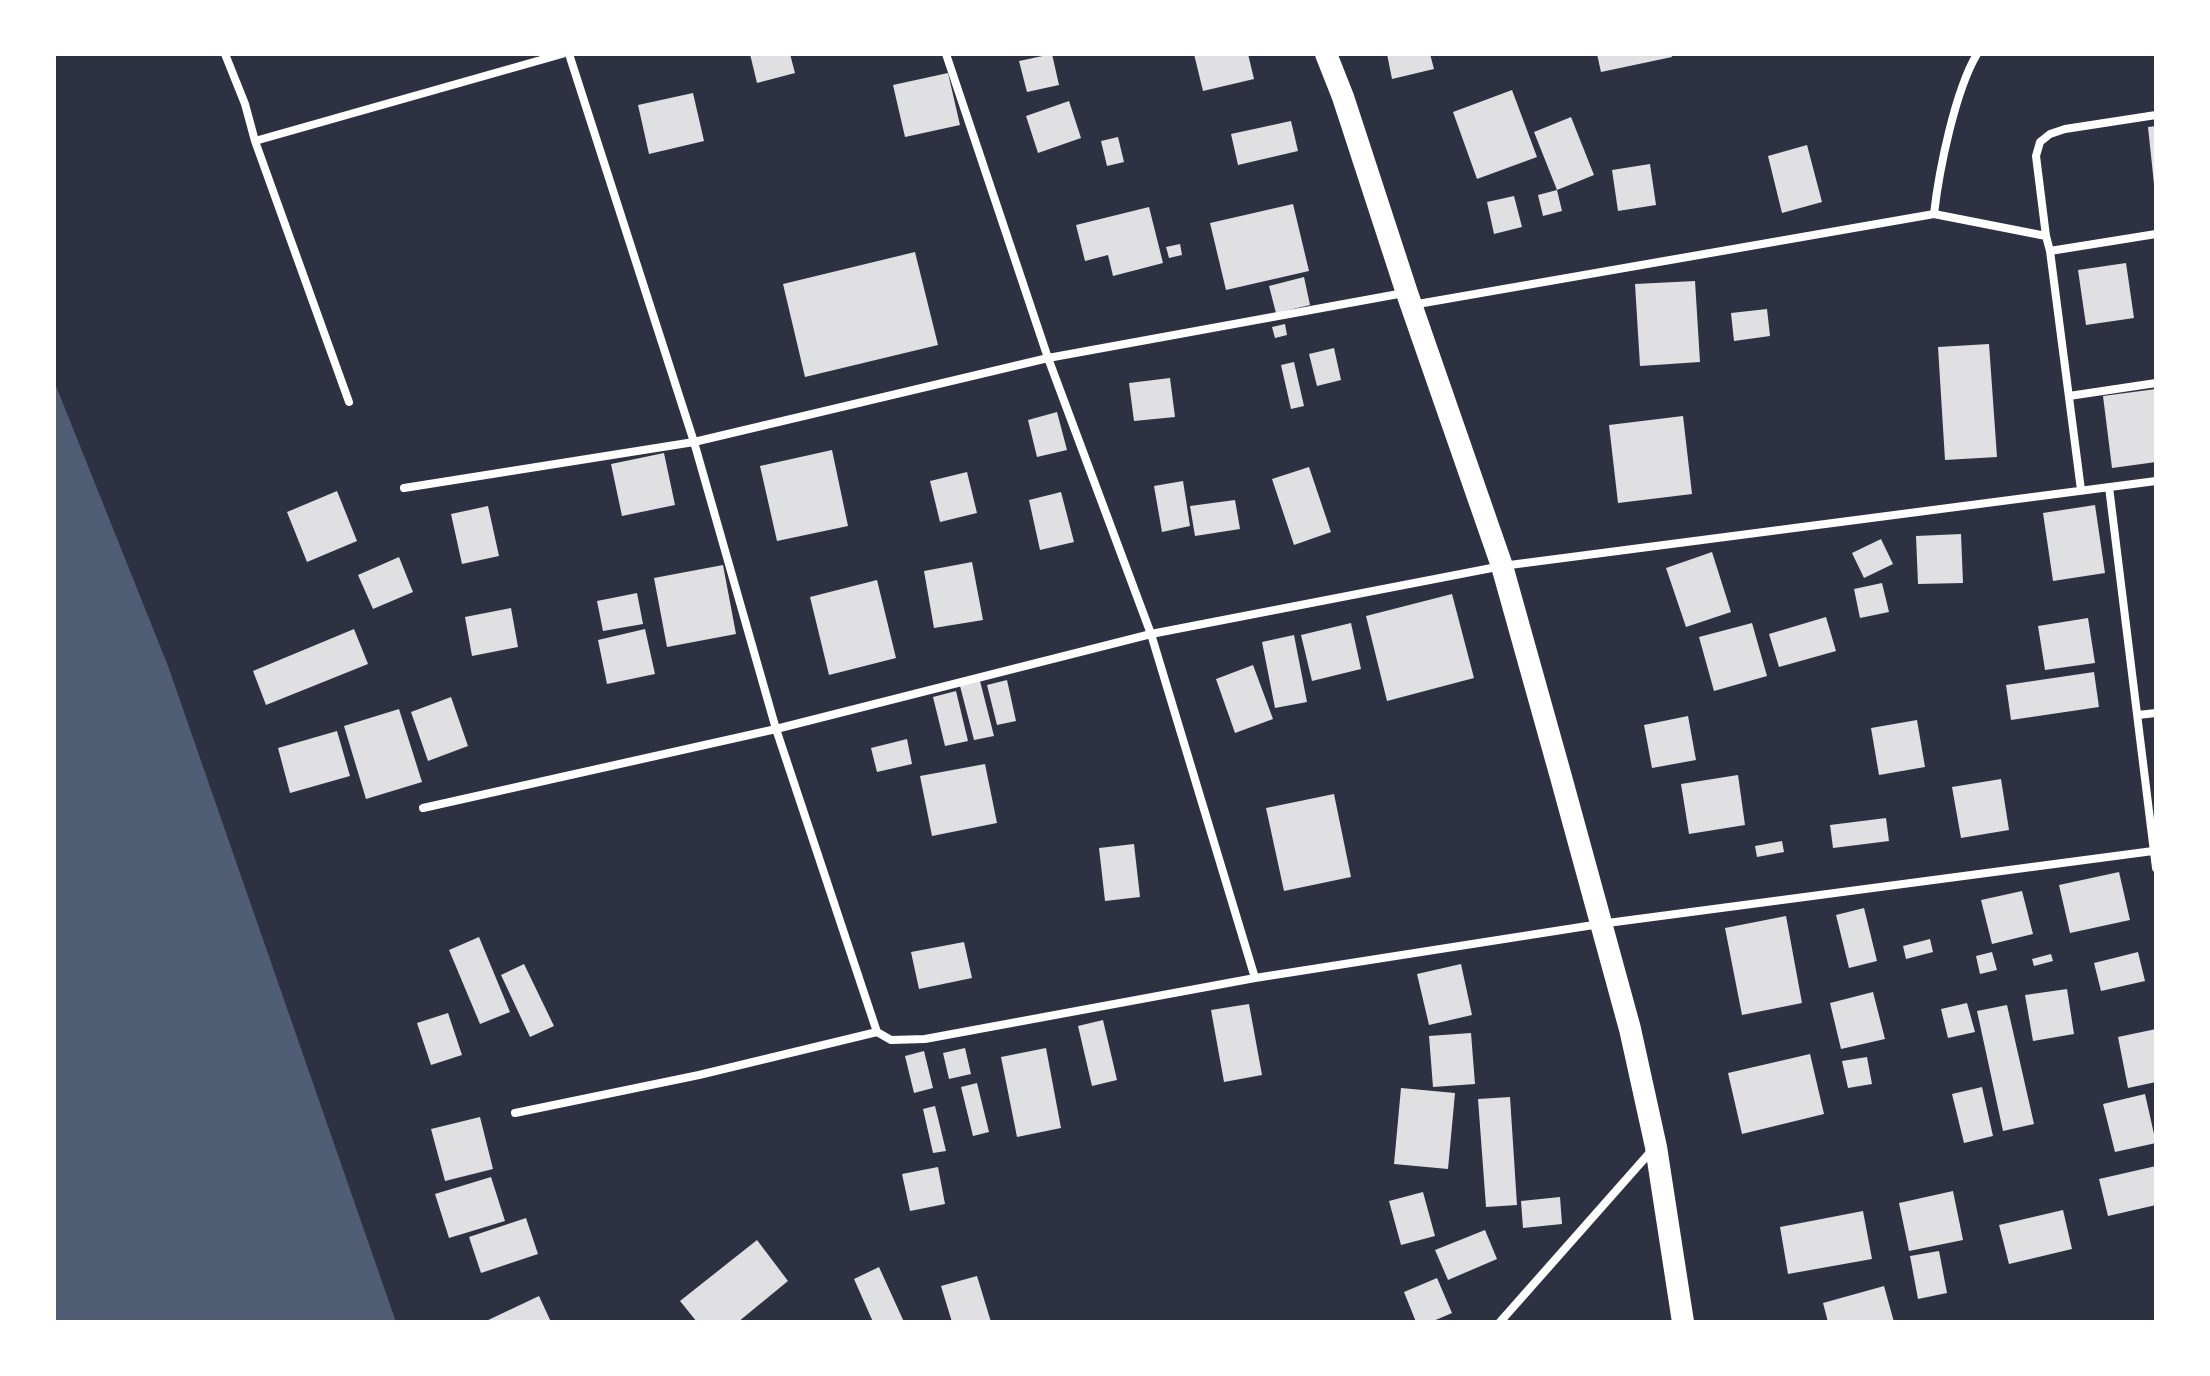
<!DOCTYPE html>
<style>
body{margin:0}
#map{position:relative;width:2210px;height:1376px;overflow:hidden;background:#2d3142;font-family:"IBM Plex Sans",sans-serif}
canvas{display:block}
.frame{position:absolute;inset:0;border:56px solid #fff;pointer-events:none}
</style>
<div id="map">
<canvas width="2210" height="1376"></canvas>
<div class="frame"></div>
</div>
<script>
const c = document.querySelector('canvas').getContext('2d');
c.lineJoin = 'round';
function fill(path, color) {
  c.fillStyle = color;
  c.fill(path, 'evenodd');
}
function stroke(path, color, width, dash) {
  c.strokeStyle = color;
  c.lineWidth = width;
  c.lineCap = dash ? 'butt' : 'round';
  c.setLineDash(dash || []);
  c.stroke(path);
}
fill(new Path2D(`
 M 54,381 L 168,666 L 396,1322 L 54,1322 Z`), '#4f5d75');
fill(new Path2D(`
 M 750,54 L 790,54 L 795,73 L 757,83 Z
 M 1052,54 L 1059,85 L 1027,92 L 1019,61 Z
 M 1194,54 L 1248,54 L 1254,79 L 1203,91 Z
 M 1387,54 L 1430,54 L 1434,69 L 1392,79 Z
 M 1597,54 L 1671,54 L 1672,57 L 1601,72 Z
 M 948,73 L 960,125 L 905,137 L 893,85 Z
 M 1512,90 L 1537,157 L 1477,179 L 1453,112 Z
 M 693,93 L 704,141 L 649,154 L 638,105 Z
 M 1069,101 L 1081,138 L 1038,153 L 1026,116 Z
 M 1571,117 L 1594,175 L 1557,190 L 1534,132 Z
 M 1291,121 L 1298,151 L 1238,165 L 1231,134 Z
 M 2156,126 L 2156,184 L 2154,184 L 2148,127 Z
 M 1118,137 L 1124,162 L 1107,166 L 1101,141 Z
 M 1807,145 L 1822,202 L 1782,213 L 1768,156 Z
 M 1650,164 L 1656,205 L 1618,211 L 1612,170 Z
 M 1557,190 L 1562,211 L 1543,216 L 1538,195 Z
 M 1514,196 L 1522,227 L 1494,234 L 1487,202 Z
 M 1293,204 L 1309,271 L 1226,290 L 1210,223 Z
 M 1149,207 L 1163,263 L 1113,276 L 1108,255 L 1085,261 L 1076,225 Z
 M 1180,244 L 1182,255 L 1169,258 L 1166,247 Z
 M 915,252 L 938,345 L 805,377 L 783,284 Z
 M 2126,263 L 2134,318 L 2086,325 L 2078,270 Z
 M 1304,277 L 1310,305 L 1276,313 L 1269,286 Z
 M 1695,281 L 1700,362 L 1640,366 L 1635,284 Z
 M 1767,309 L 1770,336 L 1734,341 L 1731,313 Z
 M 1285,324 L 1287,335 L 1275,338 L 1272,327 Z
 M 1989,344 L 1997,457 L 1945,460 L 1938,347 Z
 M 1334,348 L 1341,380 L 1317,386 L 1309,354 Z
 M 1294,362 L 1304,406 L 1291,409 L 1281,365 Z
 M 1170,378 L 1175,417 L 1134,421 L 1129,383 Z
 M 2156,389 L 2156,462 L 2112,468 L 2103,396 Z
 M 1057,412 L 1067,450 L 1037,457 L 1028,420 Z
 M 1683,416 L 1692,494 L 1618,503 L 1609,425 Z
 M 832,450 L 848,526 L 777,541 L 760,466 Z
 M 664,453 L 675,505 L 622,516 L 611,464 Z
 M 1309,467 L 1331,532 L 1294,545 L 1272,479 Z
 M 967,472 L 977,513 L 940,522 L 930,481 Z
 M 1183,481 L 1190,526 L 1162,532 L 1154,486 Z
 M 337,491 L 357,541 L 307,562 L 287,512 Z
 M 1061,492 L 1074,542 L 1040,550 L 1029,500 Z
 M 1235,500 L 1240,529 L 1195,536 L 1190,506 Z
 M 2095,505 L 2105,573 L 2053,581 L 2043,513 Z
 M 488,506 L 499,556 L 462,564 L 451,514 Z
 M 1961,534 L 1963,583 L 1918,584 L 1916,536 Z
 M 1881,539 L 1893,564 L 1864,578 L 1852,553 Z
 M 1712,552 L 1731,612 L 1686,627 L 1666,568 Z
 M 399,557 L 413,592 L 373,609 L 358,575 Z
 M 972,562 L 983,620 L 934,628 L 924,571 Z
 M 723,565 L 736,634 L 667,647 L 654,578 Z
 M 877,580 L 896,658 L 829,675 L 810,597 Z
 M 1882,583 L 1889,612 L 1860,618 L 1854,589 Z
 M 637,593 L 643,624 L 603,631 L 597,601 Z
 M 1452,594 L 1474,678 L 1387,701 L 1366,616 Z
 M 511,608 L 518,647 L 472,656 L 465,617 Z
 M 1826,617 L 1836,651 L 1779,667 L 1769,634 Z
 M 2088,618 L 2095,663 L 2045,670 L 2038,626 Z
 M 1351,623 L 1361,669 L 1312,681 L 1301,635 Z
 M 1752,623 L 1767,676 L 1714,691 L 1699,637 Z
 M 354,629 L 368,664 L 266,705 L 253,671 Z
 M 645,629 L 655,674 L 607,684 L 598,640 Z
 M 1294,635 L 1307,702 L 1275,708 L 1262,642 Z
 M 1253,665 L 1273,719 L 1235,733 L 1216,679 Z
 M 2094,672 L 2099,707 L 2011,720 L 2006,685 Z
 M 1007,680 L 1016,721 L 997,725 L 987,685 Z
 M 980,681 L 994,736 L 974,740 L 960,686 Z
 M 956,691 L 968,741 L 945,746 L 933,697 Z
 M 451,697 L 468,746 L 428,761 L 411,712 Z
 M 399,709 L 422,782 L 366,799 L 344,726 Z
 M 1688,716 L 1696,760 L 1652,768 L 1644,725 Z
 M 1917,720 L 1925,767 L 1879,775 L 1871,728 Z
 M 337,731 L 350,776 L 290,793 L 278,748 Z
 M 907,739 L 912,764 L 877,772 L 871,748 Z
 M 985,764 L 997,823 L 932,836 L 920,776 Z
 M 1738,775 L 1745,825 L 1689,834 L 1681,784 Z
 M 2001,779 L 2009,830 L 1961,838 L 1952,787 Z
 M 1334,794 L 1351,877 L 1284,891 L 1266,808 Z
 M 1886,818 L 1889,841 L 1833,848 L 1830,825 Z
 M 1782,841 L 1784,852 L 1757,857 L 1755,846 Z
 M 1134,844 L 1140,897 L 1105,901 L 1099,848 Z
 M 2119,872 L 2130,920 L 2070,933 L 2059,885 Z
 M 2022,891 L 2033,934 L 1992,944 L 1981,900 Z
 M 1864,908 L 1877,961 L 1849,968 L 1836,915 Z
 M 1786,916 L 1802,1003 L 1742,1015 L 1725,928 Z
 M 479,937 L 510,1012 L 480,1024 L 449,950 Z
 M 1930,939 L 1933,952 L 1906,959 L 1903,946 Z
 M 964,942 L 972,978 L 919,989 L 911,952 Z
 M 1992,952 L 1997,970 L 1980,974 L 1976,956 Z
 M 2138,952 L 2145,981 L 2101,991 L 2094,963 Z
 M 2051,954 L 2053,961 L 2034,966 L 2032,959 Z
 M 524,964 L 554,1026 L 530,1037 L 501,975 Z
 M 1461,964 L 1472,1015 L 1429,1025 L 1417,974 Z
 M 2067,989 L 2074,1034 L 2033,1041 L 2025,995 Z
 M 1873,992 L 1885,1039 L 1841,1049 L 1830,1003 Z
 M 1967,1003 L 1975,1032 L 1948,1038 L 1941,1009 Z
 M 1249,1004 L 1262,1075 L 1224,1082 L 1211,1010 Z
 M 2007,1005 L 2034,1124 L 2003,1131 L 1977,1011 Z
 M 448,1013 L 462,1055 L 431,1065 L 417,1023 Z
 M 1103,1020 L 1117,1080 L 1092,1086 L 1078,1026 Z
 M 2156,1029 L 2156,1082 L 2128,1088 L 2118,1037 Z
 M 1471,1033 L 1475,1084 L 1433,1087 L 1429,1036 Z
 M 965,1048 L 971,1074 L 949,1079 L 943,1053 Z
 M 1046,1048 L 1061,1128 L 1017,1137 L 1001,1057 Z
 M 924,1051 L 933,1088 L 914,1093 L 905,1056 Z
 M 1810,1054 L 1824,1114 L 1742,1134 L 1728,1073 Z
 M 1867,1057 L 1872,1084 L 1848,1088 L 1842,1061 Z
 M 977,1083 L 989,1132 L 973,1136 L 961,1087 Z
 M 1982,1087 L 1993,1136 L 1964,1143 L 1952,1094 Z
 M 1401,1088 L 1455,1093 L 1448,1169 L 1394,1164 Z
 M 2145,1094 L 2156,1143 L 2115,1152 L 2103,1104 Z
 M 1510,1097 L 1517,1205 L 1486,1207 L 1478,1099 Z
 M 935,1106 L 946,1151 L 933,1153 L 923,1109 Z
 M 480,1117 L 493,1169 L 445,1181 L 431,1129 Z
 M 2156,1166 L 2156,1205 L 2108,1216 L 2099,1179 Z
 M 938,1167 L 945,1204 L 910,1211 L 902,1174 Z
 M 491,1177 L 505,1221 L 449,1238 L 435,1194 Z
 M 1953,1191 L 1963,1240 L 1909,1251 L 1899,1203 Z
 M 1423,1192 L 1435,1236 L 1401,1245 L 1389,1201 Z
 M 1560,1197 L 1562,1224 L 1523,1228 L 1521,1201 Z
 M 2063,1210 L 2072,1249 L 2009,1264 L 1999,1225 Z
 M 1863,1211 L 1872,1259 L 1788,1274 L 1780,1227 Z
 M 526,1218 L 538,1254 L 481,1273 L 469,1237 Z
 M 1485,1230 L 1497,1259 L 1448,1280 L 1435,1250 Z
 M 757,1240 L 788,1281 L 738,1322 L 697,1322 L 680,1301 Z
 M 1939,1251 L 1947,1293 L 1918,1299 L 1910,1256 Z
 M 879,1267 L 904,1322 L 873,1322 L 854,1279 Z
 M 977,1276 L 991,1322 L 952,1322 L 941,1286 Z
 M 1437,1278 L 1452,1313 L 1431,1322 L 1416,1322 L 1404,1292 Z
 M 1884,1286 L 1894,1322 L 1828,1322 L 1823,1303 Z
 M 539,1296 L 551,1322 L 484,1322 Z`), '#e0e0e3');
stroke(new Path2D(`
 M 225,54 L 245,104 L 255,141 L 349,402
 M 569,54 L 694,442 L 776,729 L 877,1032 L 891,1040 L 925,1039 L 1255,978 L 1600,924 L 2153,851
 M 946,54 L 1048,358 L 1151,634 L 1255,978
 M 255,141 L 562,54
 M 1934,214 C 1939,170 1955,91 1977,54
 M 2046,236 L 2036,156 L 2040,142 L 2050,134 L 2065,129 L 2156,115
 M 2050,251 L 2081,490
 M 1412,305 L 1934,214 L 2046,236 L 2050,251 L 2156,234
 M 2069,396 L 2156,383
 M 2109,487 L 2156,868
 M 404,488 L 694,442 L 1048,358 L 1404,293
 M 2138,715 L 2156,713
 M 423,808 L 776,729 L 1151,634 L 1502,566 L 2156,481
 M 515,1113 L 699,1075 L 877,1032
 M 1500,1322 L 1653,1149`), '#fff', 8);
stroke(new Path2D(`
 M 1326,54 L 1343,97 L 1407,293 L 1502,566 L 1561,777 L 1630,1029 L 1656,1147 L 1683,1322`), '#fff', 22);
</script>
